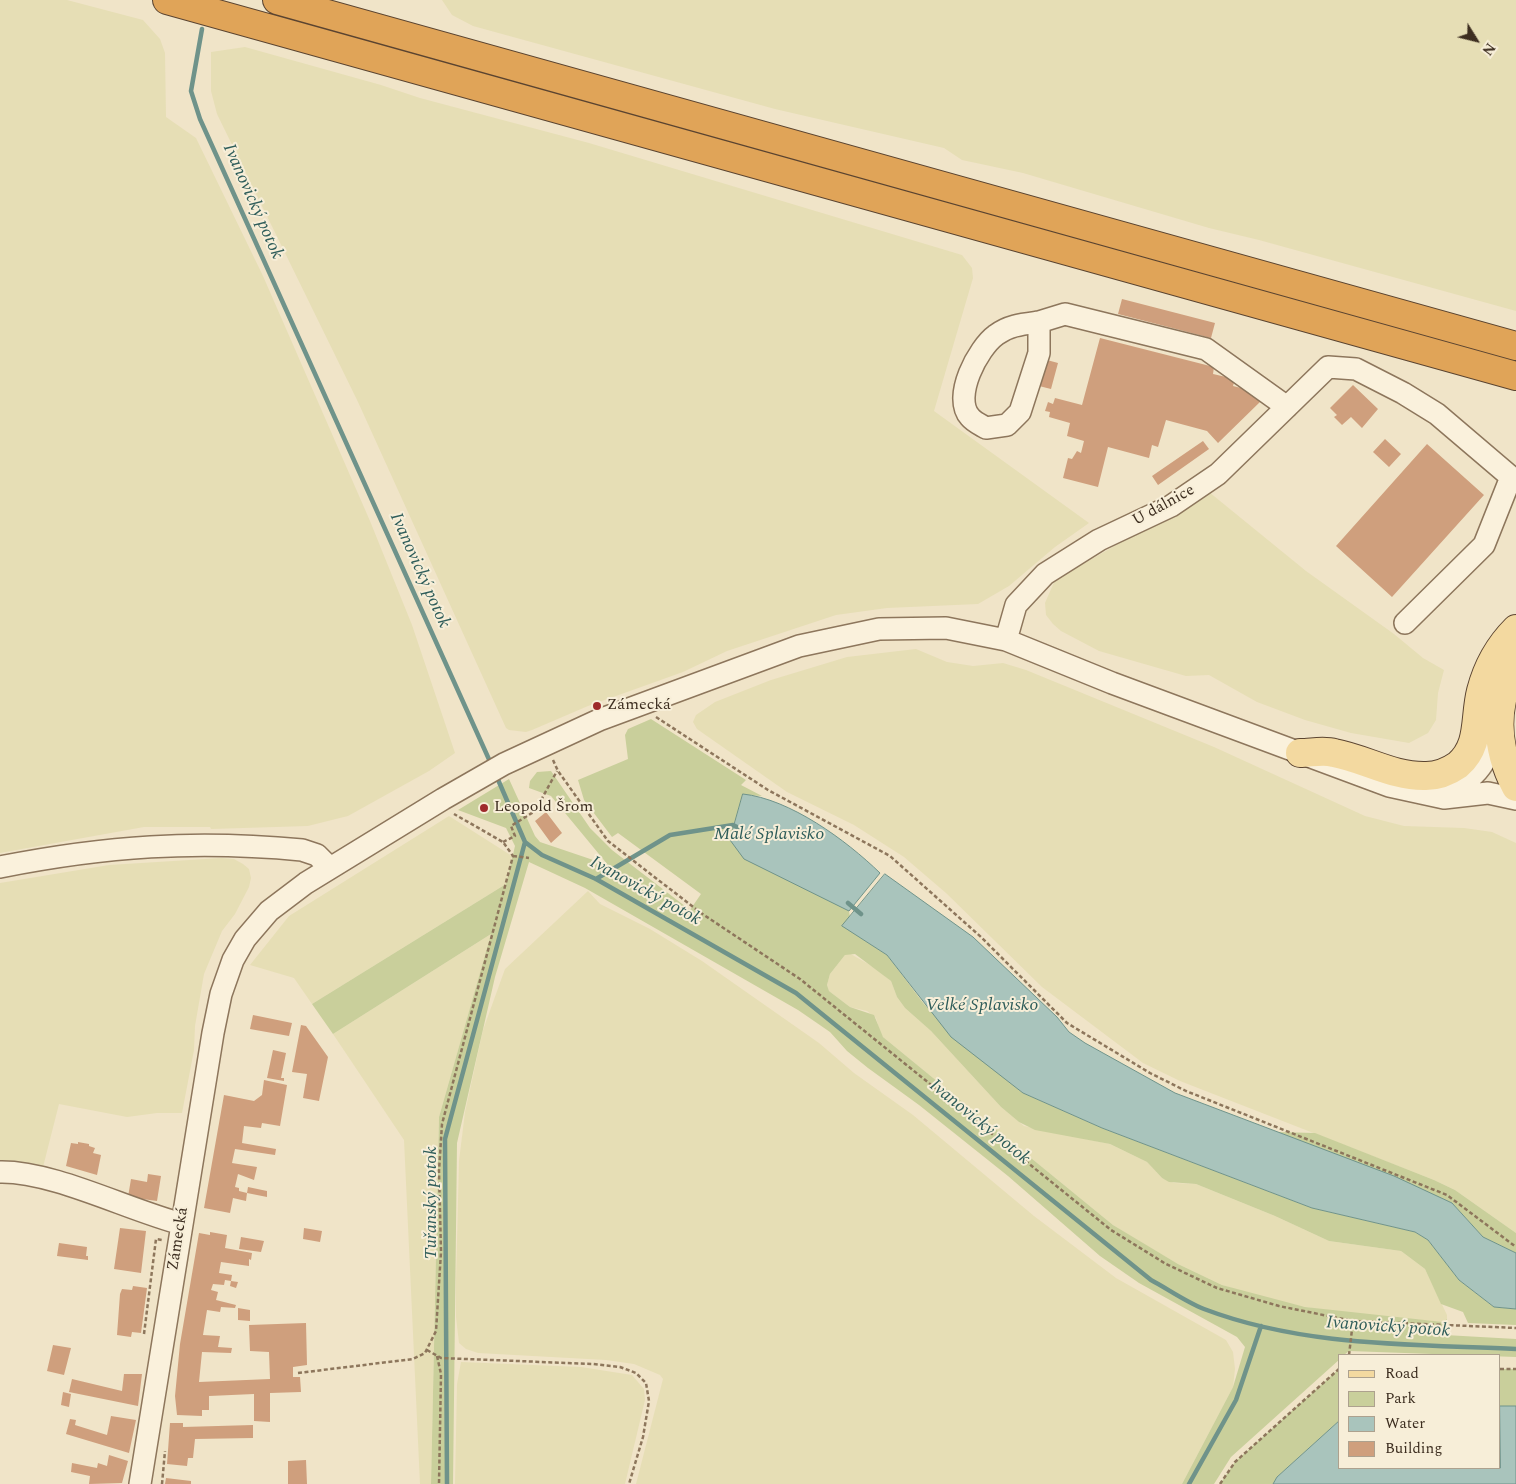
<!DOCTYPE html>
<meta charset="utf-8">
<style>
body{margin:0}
#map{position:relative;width:1516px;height:1484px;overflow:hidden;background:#f0e4c8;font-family:Spectral,serif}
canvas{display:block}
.legend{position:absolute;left:1338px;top:1354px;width:162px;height:115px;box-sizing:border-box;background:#f7eed8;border:1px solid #ada18e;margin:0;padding:6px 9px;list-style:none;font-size:15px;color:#3d2e20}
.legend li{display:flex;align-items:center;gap:10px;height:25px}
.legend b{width:25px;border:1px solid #ada18e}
.north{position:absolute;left:1451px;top:15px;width:50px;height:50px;-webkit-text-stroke:4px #f7eed8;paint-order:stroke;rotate:126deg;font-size:14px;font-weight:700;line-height:20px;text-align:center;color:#3d2e20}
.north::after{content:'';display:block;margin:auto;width:18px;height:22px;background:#3d2e20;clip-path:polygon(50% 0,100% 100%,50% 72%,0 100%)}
</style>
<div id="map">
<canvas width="1516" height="1484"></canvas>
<ul class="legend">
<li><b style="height:6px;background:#f3d9a0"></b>Road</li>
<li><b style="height:14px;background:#c9cf9b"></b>Park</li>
<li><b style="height:14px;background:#a9c4bc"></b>Water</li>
<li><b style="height:14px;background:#cf9f7d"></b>Building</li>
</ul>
<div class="north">N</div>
</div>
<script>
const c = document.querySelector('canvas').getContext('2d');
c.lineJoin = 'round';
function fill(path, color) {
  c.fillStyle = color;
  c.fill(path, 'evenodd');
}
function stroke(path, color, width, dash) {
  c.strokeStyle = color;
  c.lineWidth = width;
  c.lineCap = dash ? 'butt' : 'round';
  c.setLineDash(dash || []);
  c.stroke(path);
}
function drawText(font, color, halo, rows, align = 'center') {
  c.font = font + ' Spectral,serif';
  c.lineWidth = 4;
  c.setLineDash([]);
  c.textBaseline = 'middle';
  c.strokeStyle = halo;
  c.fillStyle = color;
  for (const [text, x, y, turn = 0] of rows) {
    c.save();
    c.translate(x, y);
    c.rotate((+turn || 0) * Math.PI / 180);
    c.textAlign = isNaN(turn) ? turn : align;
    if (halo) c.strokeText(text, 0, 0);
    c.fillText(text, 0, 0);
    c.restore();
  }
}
fill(new Path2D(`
 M 0,0 L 67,0 L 143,20 L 160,39 L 165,53 L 166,117 L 196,138 L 263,276 L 370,521 L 412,625 L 455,753 L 429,771 L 348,816 L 308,826 L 211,829 L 210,827 L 144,827 L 0,853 Z
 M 442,0 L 1516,0 L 1516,311 L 1259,240 L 1209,228 L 1023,173 L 962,160 L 944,148 L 775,109 L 473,26 L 452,15 Z
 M 245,47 L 381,85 L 420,98 L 589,143 L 962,255 L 972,268 L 973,278 L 934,411 L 1089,523 L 1055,547 L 1009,586 L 978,604 L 887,608 L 836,615 L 727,651 L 683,672 L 588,706 L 532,730 L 526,732 L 509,730 L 506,728 L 358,402 L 217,114 L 211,91 L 211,52 Z
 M 1209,492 L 1306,571 L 1394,634 L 1423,658 L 1444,670 L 1438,693 L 1436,720 L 1428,733 L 1409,743 L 1351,733 L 1305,720 L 1257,702 L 1209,675 L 1186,676 L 1099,651 L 1061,631 L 1053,624 L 1046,615 L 1045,603 L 1055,580 Z
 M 916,649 L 947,662 L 973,666 L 1003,663 L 1026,670 L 1214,747 L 1365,816 L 1404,826 L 1464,828 L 1492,832 L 1516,843 L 1516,1233 L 1455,1190 L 1434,1180 L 1180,1081 L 1143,1063 L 1042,987 L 946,893 L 904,857 L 854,825 L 787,792 L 697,729 L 693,722 L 696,715 L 715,702 L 771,680 L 847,657 Z
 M 449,816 L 512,856 L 506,884 L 312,1004 L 294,978 L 250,965 L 289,916 Z
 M 221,858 L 234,859 L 243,864 L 249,869 L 251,878 L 249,887 L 235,914 L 222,931 L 204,974 L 195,1026 L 194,1050 L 182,1113 L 157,1113 L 127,1117 L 59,1104 L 42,1171 L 0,1164 L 0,883 L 109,865 Z
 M 588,891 L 600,904 L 650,929 L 702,961 L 819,1043 L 854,1073 L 913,1115 L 1034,1216 L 1116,1278 L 1226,1340 L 1233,1352 L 1235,1369 L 1233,1387 L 1182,1484 L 636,1484 L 663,1379 L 660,1375 L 634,1364 L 606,1360 L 478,1353 L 466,1349 L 459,1343 L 456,1317 L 456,1282 L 459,1161 L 465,1112 L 483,1030 L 505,969 Z
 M 491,934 L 439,1117 L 431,1484 L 420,1484 L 404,1140 L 333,1034 Z
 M 849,953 L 877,969 L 891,981 L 897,997 L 905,1008 L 931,1031 L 1001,1107 L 1024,1126 L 1110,1144 L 1147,1162 L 1162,1178 L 1174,1183 L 1196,1184 L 1275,1216 L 1329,1241 L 1401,1251 L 1425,1269 L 1447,1315 L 1447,1319 L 1443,1322 L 1355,1314 L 1305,1307 L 1256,1296 L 1222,1285 L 1178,1264 L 1145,1245 L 1113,1225 L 883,1037 L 880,1033 L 876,1018 L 867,1011 L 850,1007 L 829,991 L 827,985 L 830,974 L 845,955 Z
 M 461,1362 L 581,1367 L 632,1375 L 644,1389 L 645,1400 L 625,1484 L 455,1484 L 457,1384 Z`), '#e6deb5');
fill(new Path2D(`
 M 651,719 L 746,780 L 741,785 L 762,796 L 743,795 L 730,840 L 849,911 L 850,917 L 843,926 L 887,955 L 924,1004 L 1001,1075 L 1023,1093 L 1102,1128 L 1312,1208 L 1415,1232 L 1428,1240 L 1459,1280 L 1494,1307 L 1516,1309 L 1516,1325 L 1468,1323 L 1463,1312 L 1441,1304 L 1425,1269 L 1401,1251 L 1329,1241 L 1275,1216 L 1196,1184 L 1169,1182 L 1162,1178 L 1147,1162 L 1110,1144 L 1035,1130 L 1019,1122 L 1001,1107 L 931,1031 L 905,1008 L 897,997 L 891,981 L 855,954 L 845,955 L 830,974 L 827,985 L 829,991 L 850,1007 L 874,1015 L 883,1037 L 1113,1225 L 1178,1264 L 1222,1285 L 1305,1307 L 1443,1322 L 1447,1319 L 1445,1335 L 1516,1339 L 1516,1357 L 1349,1351 L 1344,1355 L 1340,1355 L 1340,1359 L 1231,1457 L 1214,1484 L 1182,1484 L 1233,1387 L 1245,1347 L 1237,1337 L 1139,1283 L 1100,1256 L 1008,1176 L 919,1105 L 868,1068 L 847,1051 L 830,1032 L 798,1010 L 585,888 L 529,862 L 495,977 L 457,1143 L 453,1484 L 431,1484 L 439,1117 L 491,934 L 333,1034 L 312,1004 L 506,884 L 515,846 L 506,828 L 458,810 L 509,779 L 535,836 L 540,842 L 608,865 L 551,796 L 529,788 L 530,781 L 537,772 L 551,771 L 590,828 L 612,850 L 690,910 L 701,894 L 618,833 L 612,837 L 584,800 L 578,780 L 628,759 L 625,735 L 628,729 Z
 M 1277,1132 L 1315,1133 L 1434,1180 L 1455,1190 L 1516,1233 L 1516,1253 L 1483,1237 L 1452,1203 Z
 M 1340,1368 L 1340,1420 L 1277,1477 L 1273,1484 L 1220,1484 L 1235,1462 Z
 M 1500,1369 L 1516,1369 L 1516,1406 L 1500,1406 Z`), '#c9cf9b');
const water = new Path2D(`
 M 743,794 C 790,799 846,840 880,873 L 849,911 L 744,859 L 730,840 Z
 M 885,874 L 973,937 L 1057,1017 L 1069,1032 L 1085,1043 L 1175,1093 L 1394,1176 L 1452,1203 L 1483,1237 L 1516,1253 L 1516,1309 L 1494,1307 L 1459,1280 L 1428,1240 L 1415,1232 L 1312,1208 L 1102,1128 L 1023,1093 L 951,1037 L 887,955 L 842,926 Z
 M 1500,1406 L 1516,1406 L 1516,1484 L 1273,1484 L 1277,1477 L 1340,1420 L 1340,1468 L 1500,1468 Z`);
fill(water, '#a9c4bc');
stroke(water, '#6f938a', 1);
stroke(new Path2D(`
 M 202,29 L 191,91 L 200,119 L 492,766
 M 496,775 L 525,842 L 542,855 L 596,879 L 796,993 L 1151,1280 C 1168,1289 1186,1302 1204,1309 C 1304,1347 1411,1344 1516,1349
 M 596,879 L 670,835 L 733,825 L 739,828
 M 848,903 L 861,914
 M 447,1484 L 445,1139 L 525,842
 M 1189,1484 L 1236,1400 L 1261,1326`), '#6f938a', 4.5);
fill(new Path2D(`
 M 1122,299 L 1215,323 L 1211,338 L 1118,314 Z
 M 1100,338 L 1214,367 L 1213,374 L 1235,379 L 1233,386 L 1249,390 L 1261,401 L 1218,443 L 1207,431 L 1166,420 L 1158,447 L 1152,445 L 1149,458 L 1108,447 L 1098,487 L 1063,478 L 1068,458 L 1072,459 L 1077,451 L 1081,453 L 1084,441 L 1067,436 L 1070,423 L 1049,417 L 1050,412 L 1045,411 L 1048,402 L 1053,404 L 1055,398 L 1082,405 Z
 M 1047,360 L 1058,363 L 1051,389 L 1039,386 Z
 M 1353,385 L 1378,409 L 1362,428 L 1351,417 L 1342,425 L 1334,417 L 1337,415 L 1330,408 Z
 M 1385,439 L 1401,454 L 1389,467 L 1373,452 Z
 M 1203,441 L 1209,449 L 1158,485 L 1152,476 Z
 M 1427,444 L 1484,495 L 1392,597 L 1336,546 Z
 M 546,812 L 562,833 L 551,843 L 535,821 Z
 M 253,1015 L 292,1023 L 289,1036 L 250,1029 Z
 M 301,1025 L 306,1026 L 328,1057 L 319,1101 L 303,1098 L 307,1074 L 292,1072 Z
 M 273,1050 L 286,1053 L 281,1078 L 284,1078 L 284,1081 L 267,1078 Z
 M 264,1080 L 287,1085 L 280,1126 L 262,1123 L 261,1128 L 244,1126 L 242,1143 L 276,1149 L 275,1155 L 235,1149 L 232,1163 L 257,1167 L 254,1180 L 238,1174 L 235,1187 L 239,1188 L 239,1191 L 247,1193 L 246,1201 L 233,1198 L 230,1213 L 204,1208 L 224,1095 L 254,1101 L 262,1095 Z
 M 78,1142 L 89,1144 L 89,1146 L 95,1148 L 93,1153 L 101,1155 L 97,1175 L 66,1166 L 71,1143 L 78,1144 Z
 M 148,1174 L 161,1176 L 157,1201 L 128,1197 L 131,1179 L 147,1182 Z
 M 248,1187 L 267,1191 L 267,1197 L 247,1193 Z
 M 120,1228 L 146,1231 L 141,1273 L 114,1269 Z
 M 304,1228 L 322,1231 L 320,1242 L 303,1239 Z
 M 210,1232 L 227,1235 L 225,1248 L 252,1253 L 251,1260 L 249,1259 L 249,1266 L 221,1262 L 219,1273 L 232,1275 L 231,1281 L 238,1282 L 236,1288 L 230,1286 L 231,1281 L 225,1280 L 224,1285 L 213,1284 L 211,1290 L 218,1292 L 216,1300 L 236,1305 L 235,1308 L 221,1307 L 220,1312 L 207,1310 L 203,1335 L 220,1336 L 218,1347 L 232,1348 L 231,1353 L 202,1352 L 199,1382 L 270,1379 L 269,1352 L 250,1351 L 249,1325 L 306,1323 L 307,1365 L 293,1367 L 293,1377 L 300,1377 L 301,1392 L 270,1393 L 270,1422 L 254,1421 L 254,1394 L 209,1396 L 209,1410 L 202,1410 L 202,1416 L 177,1415 L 175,1396 L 180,1344 L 199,1233 L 210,1235 Z
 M 241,1237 L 264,1241 L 261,1252 L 239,1249 Z
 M 59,1243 L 87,1247 L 86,1256 L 88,1256 L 88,1260 L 57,1256 Z
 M 133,1286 L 147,1288 L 141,1333 L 132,1332 L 131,1337 L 117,1335 L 120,1294 L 122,1289 L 132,1290 Z
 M 238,1308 L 250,1310 L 250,1321 L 238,1320 Z
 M 53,1345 L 71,1348 L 64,1375 L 47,1371 Z
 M 124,1374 L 142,1374 L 138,1406 L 69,1392 L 72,1379 L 122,1391 Z
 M 63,1392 L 71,1394 L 69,1407 L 61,1405 Z
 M 111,1416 L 136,1420 L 129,1453 L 66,1434 L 70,1419 L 76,1420 L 75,1425 L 107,1435 Z
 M 170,1423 L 183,1423 L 183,1427 L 253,1425 L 253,1438 L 195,1439 L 193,1458 L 188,1458 L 187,1466 L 167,1464 Z
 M 109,1455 L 128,1461 L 122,1483 L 89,1484 L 90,1476 L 71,1472 L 72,1463 L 97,1468 L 98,1463 L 107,1466 Z
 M 306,1460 L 307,1484 L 288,1484 L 288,1461 Z
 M 166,1478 L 191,1481 L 191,1484 L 165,1484 Z`), '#cf9f7d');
const minor = new Path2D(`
 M 1039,322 L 1039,353 L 1020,412 L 1007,425 L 986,428 C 981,425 974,422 970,417 C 952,397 978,348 996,335 C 1009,325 1024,324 1039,322 Z
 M 1039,322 L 1065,314 L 1206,349 L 1287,407
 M 1006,640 L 1016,605 L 1045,574 L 1099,540 L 1171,506 L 1218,474 L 1328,367 L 1356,369 L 1403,393 L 1437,414 L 1511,477 L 1484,545 L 1405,623
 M 1443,790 C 1480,781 1488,759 1497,725
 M 0,867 C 106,846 195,840 302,850 L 317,855 L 330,868
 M 0,1172 C 53,1171 128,1210 182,1224
 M 140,1484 L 213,1033 L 221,994 L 233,960 L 245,939 L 269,911 L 306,883 L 443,799 L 504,764 L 599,720 L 799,646 L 879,629 L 946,628 L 1006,640 L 1112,683 L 1389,786 L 1444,798 L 1488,793 L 1516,799`);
const major = new Path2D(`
 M 1516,664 C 1493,704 1495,747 1516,787
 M 1300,753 C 1311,753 1324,750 1334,753 C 1366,759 1393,777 1426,776 C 1438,776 1448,772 1458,765 C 1481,745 1474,718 1481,691 C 1487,668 1499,646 1516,629`);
const highway = new Path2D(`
 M 167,0 L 1516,376
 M 277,0 L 1516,346`);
stroke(minor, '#8d765c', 24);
stroke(major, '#5b4430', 30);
stroke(highway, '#5b4430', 30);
stroke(new Path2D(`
 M 656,717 L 768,790 L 890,856 L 981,937 L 1067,1023 L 1150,1073 L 1186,1091 L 1447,1195 L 1516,1247
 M 553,760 L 558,771 L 608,841 L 701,913 L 800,979 L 1111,1230 L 1166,1264 L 1217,1288 L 1279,1306 L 1353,1321 L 1516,1328
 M 503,842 L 515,836 L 511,826 L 535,811 L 557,771
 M 513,856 L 529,858
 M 144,1334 L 156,1239 L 162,1240
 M 427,1350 L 441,1358 L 593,1364 L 620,1367 L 636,1373 L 646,1383 L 649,1401 L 643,1437 L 629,1484
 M 1349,1355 L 1353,1321
 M 437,1356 L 441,1374 L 439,1484
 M 1500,1369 L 1516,1369
 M 298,1373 L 413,1359 L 425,1353 L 436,1331 L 441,1252 L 439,1171 L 442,1124 L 513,856 L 503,842 L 454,814
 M 162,1484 L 165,1451
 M 1220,1484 L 1235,1462 L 1340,1368`), '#8d765c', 2.5, [4, 2.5]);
stroke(minor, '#faf1dc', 21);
stroke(major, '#f3d9a0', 28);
stroke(highway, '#e0a458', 28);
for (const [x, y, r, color] of [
 [597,706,5,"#9e2a2b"],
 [484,808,5,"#9e2a2b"]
]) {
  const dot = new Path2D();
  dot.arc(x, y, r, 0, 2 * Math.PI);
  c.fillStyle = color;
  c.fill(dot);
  stroke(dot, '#f7eed8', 2);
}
drawText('16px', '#3d2e20', '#f7eed8', [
 ["U dálnice",1164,506,-29],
 ["Zámecká",179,1239,-81]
]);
drawText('16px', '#3d2e20', '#f7eed8', [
 ["Zámecká",607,706],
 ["Leopold Šrom",494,808]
], 'left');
drawText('italic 18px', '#2f5d5a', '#f7eed8', [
 ["Ivanovický potok",252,202,66],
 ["Ivanovický potok",419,571,66],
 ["Malé Splavisko",769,835],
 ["Ivanovický potok",645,892,29],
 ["Velké Splavisko",982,1006],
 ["Ivanovický potok",979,1123,39],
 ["Tuřanský potok",432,1203,-90],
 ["Ivanovický potok",1388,1328,4]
]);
</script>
